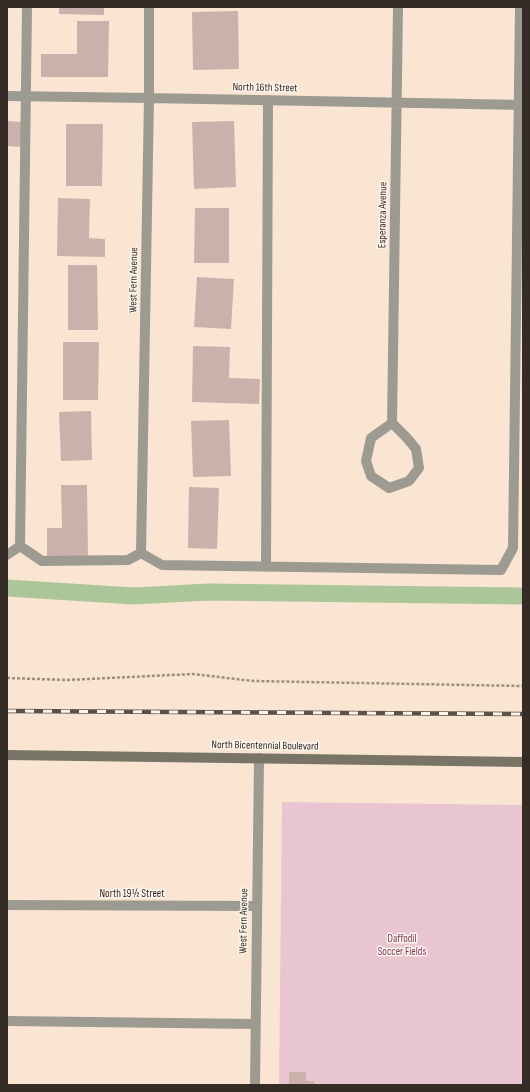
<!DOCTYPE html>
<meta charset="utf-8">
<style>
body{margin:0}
#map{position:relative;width:530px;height:1092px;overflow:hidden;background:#fae5d3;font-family:"Sofia Sans Condensed",sans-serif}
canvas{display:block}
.frame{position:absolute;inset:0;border:8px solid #342c25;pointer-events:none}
</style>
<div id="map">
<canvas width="530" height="1092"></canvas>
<div class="frame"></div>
</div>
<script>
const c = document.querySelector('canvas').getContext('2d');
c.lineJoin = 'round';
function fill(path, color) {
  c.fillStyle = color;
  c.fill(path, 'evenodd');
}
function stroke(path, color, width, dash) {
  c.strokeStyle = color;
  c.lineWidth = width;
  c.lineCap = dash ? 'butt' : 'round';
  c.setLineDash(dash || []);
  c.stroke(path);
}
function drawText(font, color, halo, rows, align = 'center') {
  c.font = font + ' "Sofia Sans Condensed",sans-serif';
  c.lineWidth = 3;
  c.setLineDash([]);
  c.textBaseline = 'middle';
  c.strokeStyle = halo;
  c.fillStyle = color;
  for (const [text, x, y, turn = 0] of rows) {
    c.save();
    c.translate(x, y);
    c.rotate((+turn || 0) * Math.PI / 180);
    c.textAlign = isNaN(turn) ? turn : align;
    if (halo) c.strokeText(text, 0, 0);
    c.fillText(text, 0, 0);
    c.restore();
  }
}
fill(new Path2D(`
 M 282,802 L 523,805 L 523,1085 L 279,1085 Z`), '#e9c5d2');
stroke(new Path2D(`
 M 7,588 L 134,596 L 208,592 L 523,596`), '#abc79a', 17);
fill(new Path2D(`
 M 59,7 L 104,7 L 104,15 L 59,14 Z
 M 238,11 L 239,69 L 193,70 L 192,12 Z
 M 77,21 L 109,21 L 108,77 L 41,77 L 41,54 L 77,54 Z
 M 7,121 L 22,122 L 21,147 L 7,146 Z
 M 234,121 L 236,187 L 194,189 L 192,122 Z
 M 66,124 L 103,124 L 102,186 L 66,186 Z
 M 58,198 L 90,199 L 89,238 L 105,239 L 105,257 L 57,256 Z
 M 195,208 L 229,208 L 229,263 L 194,263 Z
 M 68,265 L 97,265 L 98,330 L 68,330 Z
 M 197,277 L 234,279 L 231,329 L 194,327 Z
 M 63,342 L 99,342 L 98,400 L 63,400 Z
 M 193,346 L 230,347 L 229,378 L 260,379 L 259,404 L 192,402 Z
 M 91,411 L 92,460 L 61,461 L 59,412 Z
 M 229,420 L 231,476 L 193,477 L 191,421 Z
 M 61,485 L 87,485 L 88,556 L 47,556 L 47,528 L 62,528 Z
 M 189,487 L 219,488 L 217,549 L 188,548 Z
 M 289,1072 L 306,1072 L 306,1081 L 314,1081 L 314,1085 L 289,1085 Z`), '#ccb0ab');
stroke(new Path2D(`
 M 7,678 L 67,680 L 193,674 L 253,681 L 523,686`), '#9c8d80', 2.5, [3, 2]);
stroke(new Path2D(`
 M 20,546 L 42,561 L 128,560 L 141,553 L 162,565 L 501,570 L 513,548 L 520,7
 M 7,555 L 20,546 L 27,7
 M 266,567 L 268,100
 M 7,1021 L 255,1024`), '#9d9b91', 10);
stroke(new Path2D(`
 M 7,96 L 149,98 L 523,105
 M 392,423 L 371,438 L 366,461 L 371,476 L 389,488 L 409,481 L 419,468 L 416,449 L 407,438 L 392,423 L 398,7
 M 141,553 L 149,98 L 149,7
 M 7,905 L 256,906
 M 255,1085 L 259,758`), '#9d9b91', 10);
stroke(new Path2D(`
 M 7,755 L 523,762`), '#787566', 10);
const rail = new Path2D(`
 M 7,711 L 523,714`);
stroke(rail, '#5c5148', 4.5);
stroke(rail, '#fdf5ee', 3, [9]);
drawText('11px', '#342c25', '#fdf5ee', [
 ["North 16th Street",265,88,1],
 ["Esperanza Avenue",383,215,-89],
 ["West Fern Avenue",134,280,-89],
 ["North Bicentennial Boulevard",265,746,1],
 ["North 19½ Street",132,894],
 ["West Fern Avenue",244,921,-89]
]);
drawText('11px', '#7c3956', '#fdf5ee', [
 ["Daffodil",402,939],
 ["Soccer Fields",402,952]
]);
</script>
